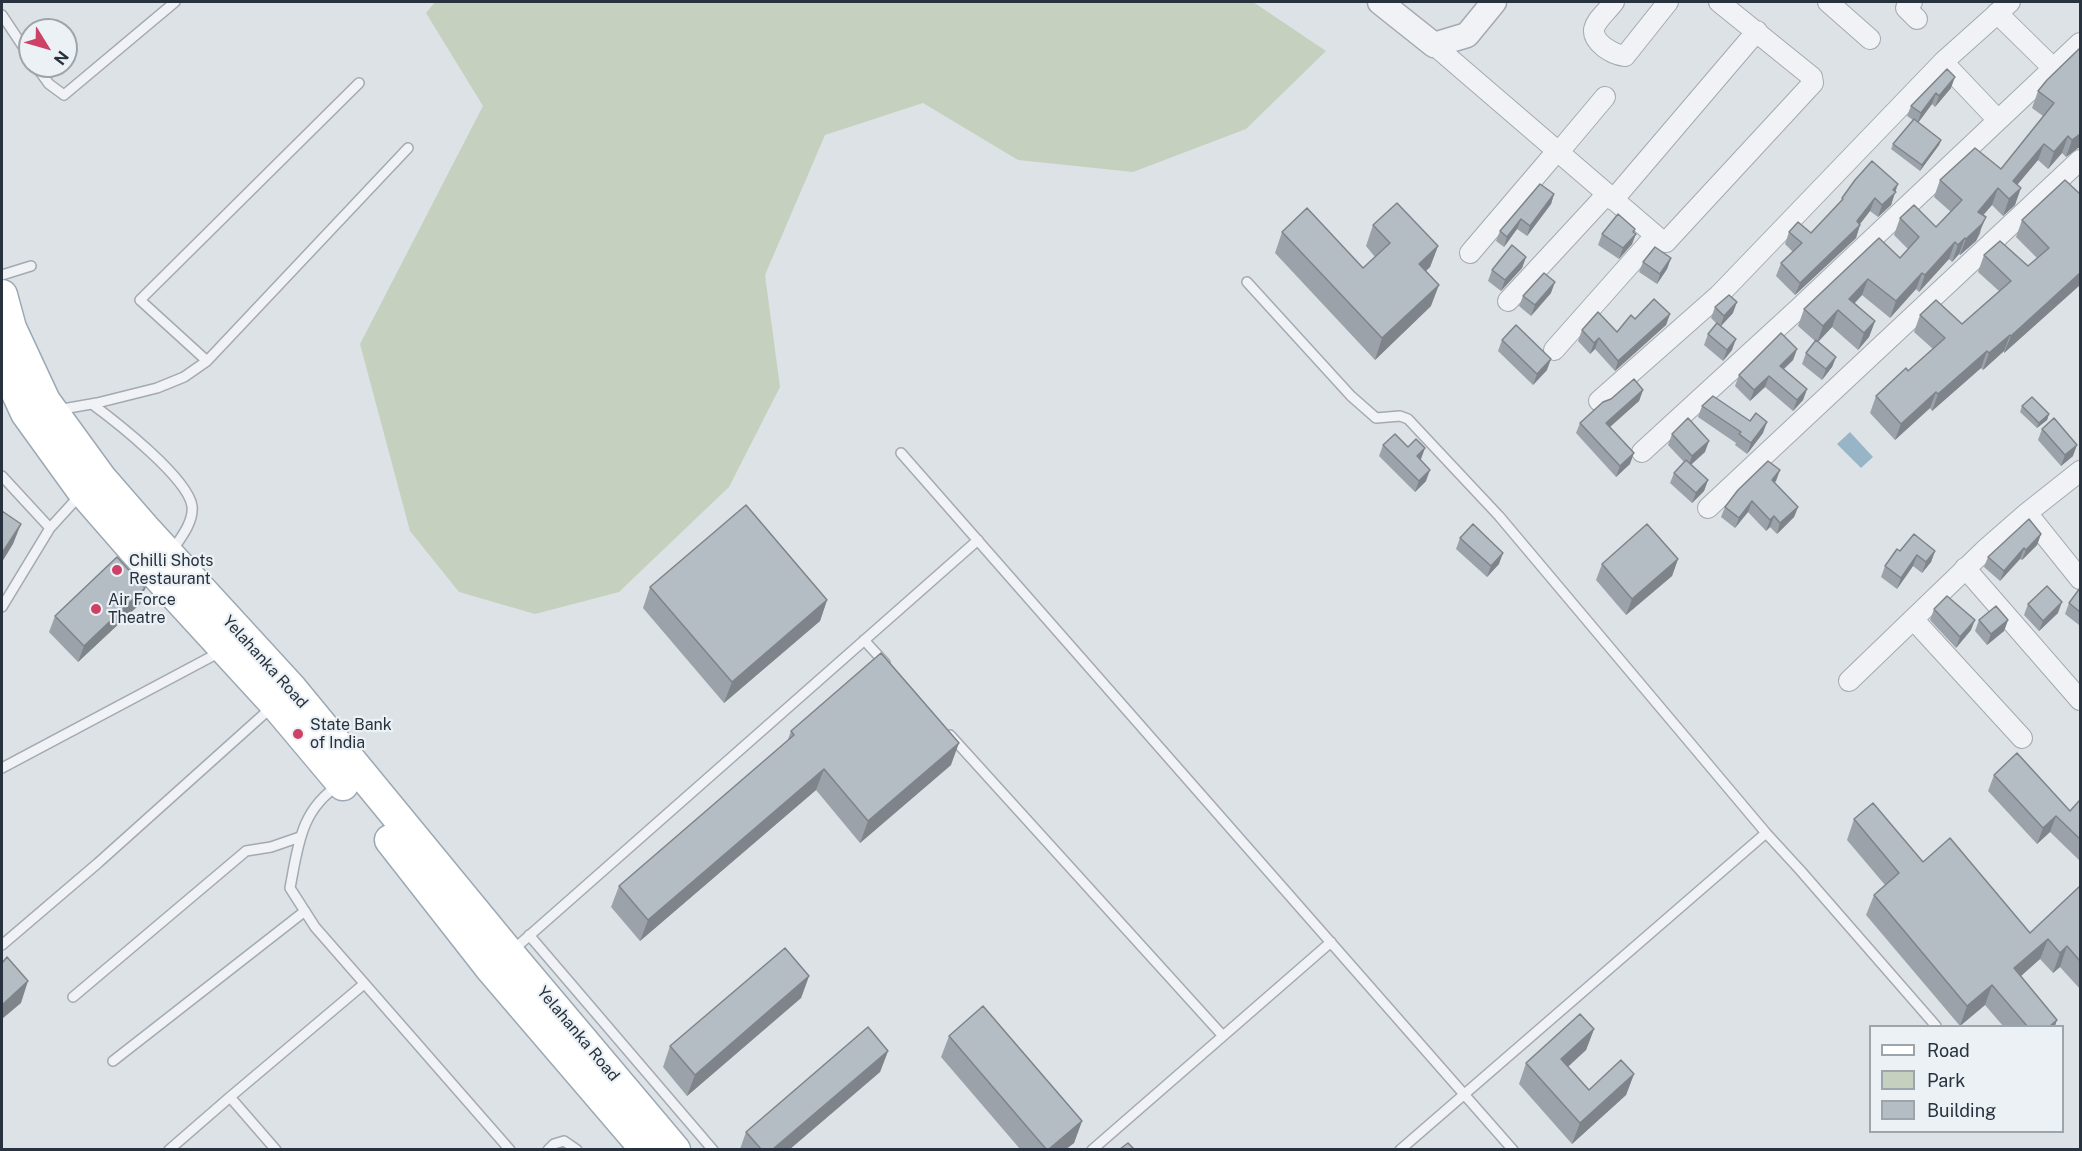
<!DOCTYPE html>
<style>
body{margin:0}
#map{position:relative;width:2082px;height:1151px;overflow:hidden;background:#dde2e7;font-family:"Public Sans",sans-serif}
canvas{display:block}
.frame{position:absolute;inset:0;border:3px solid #27323e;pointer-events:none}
.legend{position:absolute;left:1869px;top:1025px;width:195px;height:108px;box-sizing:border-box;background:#ecf1f5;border:2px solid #9da5ac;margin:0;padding:8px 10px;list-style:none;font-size:18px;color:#27323e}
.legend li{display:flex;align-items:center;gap:12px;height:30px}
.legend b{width:30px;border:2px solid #9da5ac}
.north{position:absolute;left:18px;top:18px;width:60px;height:60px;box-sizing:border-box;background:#ecf1f5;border:2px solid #9da5ac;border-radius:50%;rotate:127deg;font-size:16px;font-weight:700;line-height:24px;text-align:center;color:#27323e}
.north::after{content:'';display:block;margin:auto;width:21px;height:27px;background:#ce4167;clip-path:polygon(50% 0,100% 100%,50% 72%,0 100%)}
</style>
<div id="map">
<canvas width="2082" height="1151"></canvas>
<div class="frame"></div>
<ul class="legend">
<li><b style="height:8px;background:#fff"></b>Road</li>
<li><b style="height:16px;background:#c5d1be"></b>Park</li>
<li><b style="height:16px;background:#b4bcc4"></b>Building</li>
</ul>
<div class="north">N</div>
</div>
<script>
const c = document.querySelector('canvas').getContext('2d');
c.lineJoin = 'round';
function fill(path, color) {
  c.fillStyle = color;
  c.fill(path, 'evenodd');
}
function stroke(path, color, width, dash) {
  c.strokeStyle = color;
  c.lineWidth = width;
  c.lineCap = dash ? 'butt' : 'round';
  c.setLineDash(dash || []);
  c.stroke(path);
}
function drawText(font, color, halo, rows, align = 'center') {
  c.font = font + ' "Public Sans",sans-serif';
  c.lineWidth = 4.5;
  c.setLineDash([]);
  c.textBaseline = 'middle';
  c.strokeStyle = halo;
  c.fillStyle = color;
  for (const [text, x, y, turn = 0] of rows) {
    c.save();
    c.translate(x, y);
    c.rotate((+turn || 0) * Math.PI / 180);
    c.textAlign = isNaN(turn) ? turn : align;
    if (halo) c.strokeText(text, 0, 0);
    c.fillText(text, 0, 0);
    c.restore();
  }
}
fill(new Path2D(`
 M 435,2 L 1253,2 L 1326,51 L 1246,129 L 1133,172 L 1018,160 L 923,103 L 825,135 L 765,275 L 780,387 L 729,487 L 619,592 L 535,614 L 459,592 L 410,531 L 360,344 L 483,106 L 426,13 Z`), '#c5d1be');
fill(new Path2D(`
 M 1850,432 L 1873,457 L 1861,468 L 1837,444 Z`), '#98b5c8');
const service = new Path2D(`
 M 2,15 L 30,57
 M 36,66 L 49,84 L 64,95 L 175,2
 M 359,83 L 140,300 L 207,361 L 408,148
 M 2,275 L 31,266
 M 1247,282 L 1351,396 L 1376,418 L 1400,416 L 1408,419 L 1499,516 L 1766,833 L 1800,870 L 1936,1026
 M 92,404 C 115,421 188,478 192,506 C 194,522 180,539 171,552
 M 57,410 L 97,403 L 157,388 L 184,377 L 207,361
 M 901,453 L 1513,1150
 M 2,476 L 50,528
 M 2,607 L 50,528 L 81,494
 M 864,640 L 885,663
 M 950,735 L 1223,1036 L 1092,1150
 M 2,768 L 222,651
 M 339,785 C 300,810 298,847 290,888 L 315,927 L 510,1150
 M 529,935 L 713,1150
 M 2,945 L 98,863 L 273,706
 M 513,950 L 978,540
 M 73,997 L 246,851 L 271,847 L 300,837
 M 1223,1036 L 1331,942
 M 113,1061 L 305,911
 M 169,1150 L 230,1097
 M 276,1150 L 230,1097 L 364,984
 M 548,1150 L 554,1144 L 564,1141 L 577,1150
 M 1400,1150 L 1766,833`);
const minor = new Path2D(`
 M 1614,2 C 1601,19 1582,29 1604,47 C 1611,52 1616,55 1625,56 L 1668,2
 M 1828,2 L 1870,39
 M 1912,2 L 1906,8 L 1917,19
 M 1997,13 L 2053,68
 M 1434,45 L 1662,241 L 1666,242 L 1813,83 L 1812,77 L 1719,2
 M 1943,62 L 1998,120
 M 1558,153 L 1605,97
 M 1613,200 L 1757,31
 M 1470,253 L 1557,151
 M 1508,301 L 1607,194
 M 1554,350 L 1655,236
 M 1599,401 L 1719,295 L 1943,62 L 2010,2
 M 1642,452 L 1799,308 L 2080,43
 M 1708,508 L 2080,160
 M 2027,513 L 2080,579
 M 1965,568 L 2080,700
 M 1913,619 L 2022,738
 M 1849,681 L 1987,548 L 2027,513 L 2080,471`);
const tertiary = new Path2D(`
 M 1380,2 L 1434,45 L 1467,35 L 1494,2`);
const primary = new Path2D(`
 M 2,295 L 11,328 L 45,401 L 101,478 L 148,532 L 292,689 L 509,953 L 675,1150
 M 2,361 L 26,413 L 83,492 L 131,547 L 275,704 L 343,785
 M 390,840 L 491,969 L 646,1150`);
stroke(service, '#a3aab1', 12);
stroke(minor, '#a3aab1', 22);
stroke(tertiary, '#a3aab1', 27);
stroke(primary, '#9ca8b3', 33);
stroke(service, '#f0f2f5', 9);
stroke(minor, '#f0f2f5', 20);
stroke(tertiary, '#f0f2f5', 24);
stroke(primary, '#fff', 30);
fill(new Path2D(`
 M 1947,69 L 1951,88 L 1935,107 L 1932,104 L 1918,123 L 1941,140 L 1939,145 L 1920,171 L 1891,149 L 1893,144 L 1913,120 L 1907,116 L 1911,106 Z
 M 2047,80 L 2078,148 L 2066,157 L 2062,153 L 2048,169 L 2038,160 L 2017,185 L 2015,205 L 2003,216 L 1992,205 L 1983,215 L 1980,234 L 1976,241 L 1960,255 L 1959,254 L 1952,262 L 1949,259 L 1919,292 L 1916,289 L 1890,318 L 1862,295 L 1855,303 L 1875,321 L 1869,337 L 1858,350 L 1832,327 L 1818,342 L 1836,357 L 1832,367 L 1822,380 L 1802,364 L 1806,353 L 1815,341 L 1798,326 L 1804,309 L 1900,258 L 1908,249 L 1894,235 L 1900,218 L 1936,227 L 1951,212 L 1934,197 L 1940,180 L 2001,169 L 2043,116 L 2032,108 L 2038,91 Z
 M 1895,192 L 1891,205 L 1878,217 L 1870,211 L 1860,224 L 1856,238 L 1795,295 L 1776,276 L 1781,263 L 1793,252 L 1785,244 L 1789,232 L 1811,233 L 1841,201 L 1842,198 Z
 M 1554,194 L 1551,204 L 1527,236 L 1517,229 L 1504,247 L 1496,241 L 1500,231 Z
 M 2080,194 L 2080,285 L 2004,353 L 2004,351 L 1983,370 L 1981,368 L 1932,411 L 1930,408 L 1895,440 L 1870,413 L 1876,396 L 1908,371 L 1933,349 L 1914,332 L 1920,315 L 1962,324 L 1999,291 L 1978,272 L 1984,255 L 2028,266 L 2037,258 L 2016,237 L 2022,220 Z
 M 1373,225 L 1438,246 L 1430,267 L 1426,271 L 1431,306 L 1375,360 L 1275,253 L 1282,232 L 1363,268 L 1375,257 L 1366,246 Z
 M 1634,232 L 1632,244 L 1619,259 L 1598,245 L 1602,234 Z
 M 1526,257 L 1522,268 L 1501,291 L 1488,281 L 1492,270 Z
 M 1671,258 L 1667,269 L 1657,284 L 1639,272 L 1643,262 Z
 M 1551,293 L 1531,316 L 1519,306 L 1523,296 Z
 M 1715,307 L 1733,313 L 1721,326 L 1732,350 L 1723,361 L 1704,345 L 1708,334 L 1717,324 L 1711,318 Z
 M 1670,314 L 1666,325 L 1615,371 L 1595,349 L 1590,354 L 1578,341 L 1582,330 L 1617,332 L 1635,319 Z
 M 1502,340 L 1547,370 L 1533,385 L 1498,351 Z
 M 1797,349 L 1793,360 L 1784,369 L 1807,389 L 1803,400 L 1793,411 L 1765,387 L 1750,401 L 1735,386 L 1739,375 Z
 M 1643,390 L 1639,401 L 1610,427 L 1630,464 L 1616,477 L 1576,433 L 1580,423 Z
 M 1702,406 L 1750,421 L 1763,433 L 1747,454 L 1735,445 L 1736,443 L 1698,417 Z
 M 2022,406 L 2049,414 L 2047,420 L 2037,428 L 2020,412 Z
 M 2042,429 L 2073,456 L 2061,466 L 2038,440 Z
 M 1672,434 L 1705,452 L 1691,465 L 1708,480 L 1704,491 L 1692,503 L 1670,483 L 1674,473 L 1684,462 L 1668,445 Z
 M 1383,445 L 1425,448 L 1420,460 L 1426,481 L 1415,492 L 1379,456 Z
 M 1780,470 L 1774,483 L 1798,507 L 1794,517 L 1777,534 L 1770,527 L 1766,531 L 1748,512 L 1735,528 L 1721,517 L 1725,507 Z
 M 2041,534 L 2037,545 L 2022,560 L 2020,559 L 2000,581 L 1984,567 L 1988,557 Z
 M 1460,538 L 1499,564 L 1487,577 L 1456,549 Z
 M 1900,551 L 1935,551 L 1931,562 L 1922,573 L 1913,566 L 1897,589 L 1881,577 L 1885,566 Z
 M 1678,559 L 1672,576 L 1626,615 L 1596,580 L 1602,564 Z
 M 650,587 L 827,600 L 820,621 L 724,703 L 643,608 Z
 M 145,588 L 140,604 L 78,662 L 49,632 L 55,616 Z
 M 2080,588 L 2080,623 L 2079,625 L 2065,614 L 2069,603 Z
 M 2028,604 L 2058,613 L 2039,631 L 2024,615 Z
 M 1934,609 L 1971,630 L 1956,648 L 1930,620 Z
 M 1979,620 L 2008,620 L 2004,631 L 1987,645 L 1975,631 Z
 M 791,731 L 951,765 L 860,843 L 816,790 L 640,941 L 611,907 L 619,886 L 787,742 Z
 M 1994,775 L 2070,811 L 2080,802 L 2080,861 L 2050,832 L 2037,844 L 1988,791 Z
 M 1854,819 L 1923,862 L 2030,933 L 2080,886 L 2080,989 L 2060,967 L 2053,973 L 2040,959 L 2020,977 L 2055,1026 L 2003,1026 L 1985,1005 L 1960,1026 L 1866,915 L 1874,895 L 1885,885 L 1847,840 Z
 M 809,976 L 801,998 L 687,1096 L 663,1067 L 670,1046 Z
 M 1594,1029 L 1586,1050 L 1568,1067 L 1589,1090 L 1634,1074 L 1626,1095 L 1572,1144 L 1519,1084 L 1526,1063 Z
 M 949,1036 L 1082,1121 L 1074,1143 L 1066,1149 L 1020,1149 L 941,1057 Z
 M 888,1051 L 880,1072 L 790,1149 L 740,1149 L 746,1132 Z`), '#9ba2a9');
fill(new Path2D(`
 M 1955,77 L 1951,88 L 1935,107 L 1939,96 Z
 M 1936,93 L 1932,104 L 1917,124 L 1921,113 Z
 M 2080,134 L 2080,148 L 2078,148 L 2066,157 L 2072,140 Z
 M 2068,136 L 2062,153 L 2048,169 L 2054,152 Z
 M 1941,140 L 1939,145 L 1920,171 L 1922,165 Z
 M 2044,144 L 2038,160 L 2007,197 L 2013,181 Z
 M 1898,184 L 1891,205 L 1878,217 L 1882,205 Z
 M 1998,188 L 1992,205 L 1972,228 L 1978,212 Z
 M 2021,188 L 2015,205 L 2003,216 L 2009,199 Z
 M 1554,194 L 1551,204 L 1527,236 L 1530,226 Z
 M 1875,198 L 1870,211 L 1853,233 L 1860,225 L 1856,238 L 1795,295 L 1800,283 L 1857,221 Z
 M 1986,217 L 1976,241 L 1960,255 L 1966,239 Z
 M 1521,219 L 1517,229 L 1504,247 L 1507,237 Z
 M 1635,229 L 1632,238 L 1636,234 L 1632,244 L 1619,259 L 1623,248 Z
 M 1965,238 L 1959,254 L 1952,262 L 1958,245 Z
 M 1955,242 L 1949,259 L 1919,292 L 1925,275 Z
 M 1438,246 L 1430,267 L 1411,285 L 1419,264 Z
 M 1526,257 L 1522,268 L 1501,291 L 1505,280 Z
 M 1671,258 L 1667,269 L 1657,284 L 1660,274 Z
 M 1922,273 L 1916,289 L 1890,318 L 1896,301 Z
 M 2080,273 L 2080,285 L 2004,353 L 2011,336 Z
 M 1868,279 L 1862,295 L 1843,315 L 1849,299 Z
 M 1555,282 L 1551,293 L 1531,316 L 1535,305 Z
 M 1439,285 L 1431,306 L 1375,360 L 1382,338 Z
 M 1737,302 L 1733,313 L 1720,327 L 1724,316 Z
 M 1838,310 L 1832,327 L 1817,343 L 1823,326 Z
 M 1670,314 L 1666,325 L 1615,371 L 1618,361 Z
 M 1875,321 L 1869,337 L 1858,350 L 1864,333 Z
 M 2010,335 L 2004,351 L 1983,370 L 1989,353 Z
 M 1599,338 L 1595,349 L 1590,354 L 1594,343 Z
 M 1736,339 L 1732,350 L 1723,361 L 1727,350 Z
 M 1797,349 L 1793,360 L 1776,376 L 1780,366 Z
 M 1987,351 L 1981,368 L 1932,411 L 1938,394 Z
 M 1836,357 L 1832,367 L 1822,380 L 1826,369 Z
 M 1551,359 L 1547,370 L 1533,385 L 1537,374 Z
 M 1769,376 L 1765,387 L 1750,401 L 1754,390 Z
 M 1807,389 L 1803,400 L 1793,411 L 1797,400 Z
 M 1643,390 L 1639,401 L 1602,434 L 1606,423 Z
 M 1936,392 L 1930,408 L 1895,440 L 1901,424 Z
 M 2049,414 L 2047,420 L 2037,428 L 2039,423 Z
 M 1767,422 L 1763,433 L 1747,454 L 1751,443 Z
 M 1709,441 L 1705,452 L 1688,467 L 1692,456 Z
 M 2077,445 L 2073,456 L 2061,466 L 2065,455 Z
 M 1425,448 L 1421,459 L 1413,467 L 1417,456 Z
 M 1634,453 L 1630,464 L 1616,477 L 1620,466 Z
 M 1430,470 L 1426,481 L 1415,492 L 1419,481 Z
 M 1780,470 L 1776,481 L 1768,490 L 1772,480 Z
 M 1708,480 L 1704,491 L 1692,503 L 1696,493 Z
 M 1752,501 L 1748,512 L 1735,528 L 1739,518 Z
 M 1798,507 L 1794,517 L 1777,534 L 1780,523 Z
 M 1774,516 L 1770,527 L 1766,531 L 1770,520 Z
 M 21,524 L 13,544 L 2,562 L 2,553 Z
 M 2041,534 L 2037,545 L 2022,560 L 2026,550 Z
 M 2024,548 L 2020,559 L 2000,581 L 2004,571 Z
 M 1935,551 L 1931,562 L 1922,573 L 1926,562 Z
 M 1503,553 L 1499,564 L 1487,577 L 1491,566 Z
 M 1917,555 L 1913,566 L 1897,589 L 1901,578 Z
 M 1678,559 L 1672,576 L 1626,615 L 1632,599 Z
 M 145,588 L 140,604 L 78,662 L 84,646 Z
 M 827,600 L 820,621 L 724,703 L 732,682 Z
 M 2062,602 L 2058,613 L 2039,631 L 2043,621 Z
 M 1975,620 L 1971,630 L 1956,648 L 1960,637 Z
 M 2008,620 L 2004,631 L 1987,645 L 1991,634 Z
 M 959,743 L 951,765 L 860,843 L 868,821 Z
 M 824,769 L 816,790 L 640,941 L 648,920 Z
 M 2056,816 L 2050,832 L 2037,844 L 2043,828 Z
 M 2048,939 L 2040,959 L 2006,989 L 2014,968 Z
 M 2067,946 L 2060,967 L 2053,973 L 2060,953 Z
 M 809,976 L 801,998 L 687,1096 L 695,1075 Z
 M 28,981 L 21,1003 L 2,1019 L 2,1005 Z
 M 1992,985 L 1985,1005 L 1960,1026 L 1967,1006 Z
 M 2057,1020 L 2055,1026 L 2050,1026 Z
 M 1594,1029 L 1586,1050 L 1553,1080 L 1561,1059 Z
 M 888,1051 L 880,1072 L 790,1149 L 773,1149 Z
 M 1634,1074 L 1626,1095 L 1572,1144 L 1580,1123 Z
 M 1082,1121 L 1074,1143 L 1066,1149 L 1049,1149 Z`), '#7e8489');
const building = new Path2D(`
 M 2080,48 L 2080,134 L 2072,140 L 2068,136 L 2054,152 L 2044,144 L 2013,181 L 2021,188 L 2009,199 L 1998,188 L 1978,212 L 1986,217 L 1982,224 L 1966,239 L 1965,238 L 1958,245 L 1955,242 L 1925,275 L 1922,273 L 1896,301 L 1868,279 L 1849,299 L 1875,321 L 1864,333 L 1838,310 L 1823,326 L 1804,309 L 1879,238 L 1900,258 L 1919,237 L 1900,218 L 1914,205 L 1936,227 L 1962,200 L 1940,180 L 1975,148 L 2001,169 L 2054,103 L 2038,91 L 2047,80 Z
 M 1947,69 L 1955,77 L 1939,96 L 1936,93 L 1921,113 L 1911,106 Z
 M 1914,119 L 1941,140 L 1922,165 L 1893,144 Z
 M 1872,161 L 1898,184 L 1893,190 L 1896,192 L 1882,205 L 1875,198 L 1857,221 L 1860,225 L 1800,283 L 1781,263 L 1802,243 L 1789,232 L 1798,222 L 1811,233 L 1843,199 L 1842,198 L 1855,180 Z
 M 2065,180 L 2080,194 L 2080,273 L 2011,336 L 2010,335 L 1989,353 L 1987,351 L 1938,394 L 1936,392 L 1901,424 L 1876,396 L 1906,368 L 1908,371 L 1945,338 L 1920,315 L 1936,300 L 1962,324 L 2011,281 L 1984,255 L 2000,241 L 2028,266 L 2049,248 L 2022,220 Z
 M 1540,184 L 1554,194 L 1530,226 L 1521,219 L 1507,237 L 1500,231 Z
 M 1397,203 L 1438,246 L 1419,264 L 1439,285 L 1382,338 L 1282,232 L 1307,208 L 1363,268 L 1390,243 L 1373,225 Z
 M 1618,214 L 1635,229 L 1633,232 L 1636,234 L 1623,248 L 1602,234 Z
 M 1512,245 L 1526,257 L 1505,280 L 1492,270 Z
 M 1655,247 L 1671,258 L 1660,274 L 1643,262 Z
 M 1544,273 L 1555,282 L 1535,305 L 1523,296 Z
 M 1729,295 L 1737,302 L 1724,316 L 1715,307 Z
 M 1654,299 L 1670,314 L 1618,361 L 1599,338 L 1594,343 L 1582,330 L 1598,312 L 1617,332 L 1631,315 L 1635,319 Z
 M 1717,323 L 1736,339 L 1727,350 L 1708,334 Z
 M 1516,325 L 1551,359 L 1537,374 L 1502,340 Z
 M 1781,333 L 1797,349 L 1780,366 L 1807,389 L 1797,400 L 1769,376 L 1754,390 L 1739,375 Z
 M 1816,340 L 1836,357 L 1826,369 L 1806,353 Z
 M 1634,379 L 1643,390 L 1606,423 L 1634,453 L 1620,466 L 1580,423 L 1603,402 L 1611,399 Z
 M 1713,396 L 1750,421 L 1756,413 L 1767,422 L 1751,443 L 1739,434 L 1741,432 L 1702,406 Z
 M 2032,397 L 2049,414 L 2039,423 L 2022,406 Z
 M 1688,418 L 1709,441 L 1692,456 L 1672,434 Z
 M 2054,418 L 2077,445 L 2065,455 L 2042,429 Z
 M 1395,434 L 1408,447 L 1416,439 L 1425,448 L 1417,456 L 1430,470 L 1419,481 L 1383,445 Z
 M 1686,460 L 1708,480 L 1696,493 L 1674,473 Z
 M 1768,461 L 1780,470 L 1772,480 L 1798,507 L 1780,523 L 1774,516 L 1770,520 L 1752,501 L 1739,518 L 1725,507 L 1738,490 Z
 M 746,505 L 827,600 L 732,682 L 650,587 Z
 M 2,511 L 21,524 L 2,553 Z
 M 2029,519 L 2041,534 L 2026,550 L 2024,548 L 2004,571 L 1988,557 Z
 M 1473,524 L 1503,553 L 1491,566 L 1460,538 Z
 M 1647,524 L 1678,559 L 1632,599 L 1602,564 Z
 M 1914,534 L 1935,551 L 1926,562 L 1917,555 L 1901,578 L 1885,566 L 1897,549 L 1900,551 Z
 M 117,557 L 145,588 L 84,646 L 55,616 Z
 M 2047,586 L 2062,602 L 2043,621 L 2028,604 Z
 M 2080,588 L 2080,612 L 2069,603 Z
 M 1947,596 L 1975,620 L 1960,637 L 1934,609 Z
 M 1996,606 L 2008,620 L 1991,634 L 1979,620 Z
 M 881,653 L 959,743 L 868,821 L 824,769 L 648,920 L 619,886 L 794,735 L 791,731 Z
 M 2017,753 L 2070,811 L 2079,801 L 2080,802 L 2080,839 L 2056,816 L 2043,828 L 1994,775 Z
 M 1873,803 L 1923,862 L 1950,838 L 2030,933 L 2080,886 L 2080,961 L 2067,946 L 2060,953 L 2048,939 L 2014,968 L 2057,1020 L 2050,1026 L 2027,1026 L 1992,985 L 1967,1006 L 1874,895 L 1899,873 L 1854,819 Z
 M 785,948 L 809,976 L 695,1075 L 670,1046 Z
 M 7,957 L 28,981 L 2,1005 L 2,963 Z
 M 983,1006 L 1082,1121 L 1049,1149 L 1046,1149 L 949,1036 Z
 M 1580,1014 L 1594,1029 L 1561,1059 L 1589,1090 L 1621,1060 L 1634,1074 L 1580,1123 L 1526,1063 Z
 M 868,1027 L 888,1051 L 773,1149 L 761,1149 L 746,1132 Z
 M 1128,1143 L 1134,1149 L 1120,1149 Z`);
fill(building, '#b4bcc4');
stroke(building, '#7e8489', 1.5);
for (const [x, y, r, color] of [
 [117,570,6,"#ce4167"],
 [96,609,6,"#ce4167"],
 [298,734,6,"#ce4167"]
]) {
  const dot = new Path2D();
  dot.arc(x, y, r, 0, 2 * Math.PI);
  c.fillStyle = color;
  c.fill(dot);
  stroke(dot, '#ecf1f5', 2);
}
drawText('16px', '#27323e', '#ecf1f5', [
 ["Chilli Shots",129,561],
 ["Restaurant",129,579],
 ["Air Force",108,600],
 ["Theatre",108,618],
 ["State Bank",310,725],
 ["of India",310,743]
], 'left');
drawText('16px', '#27323e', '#ecf1f5', [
 ["Yelahanka Road",265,662,48],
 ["Yelahanka Road",578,1034,50]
]);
</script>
